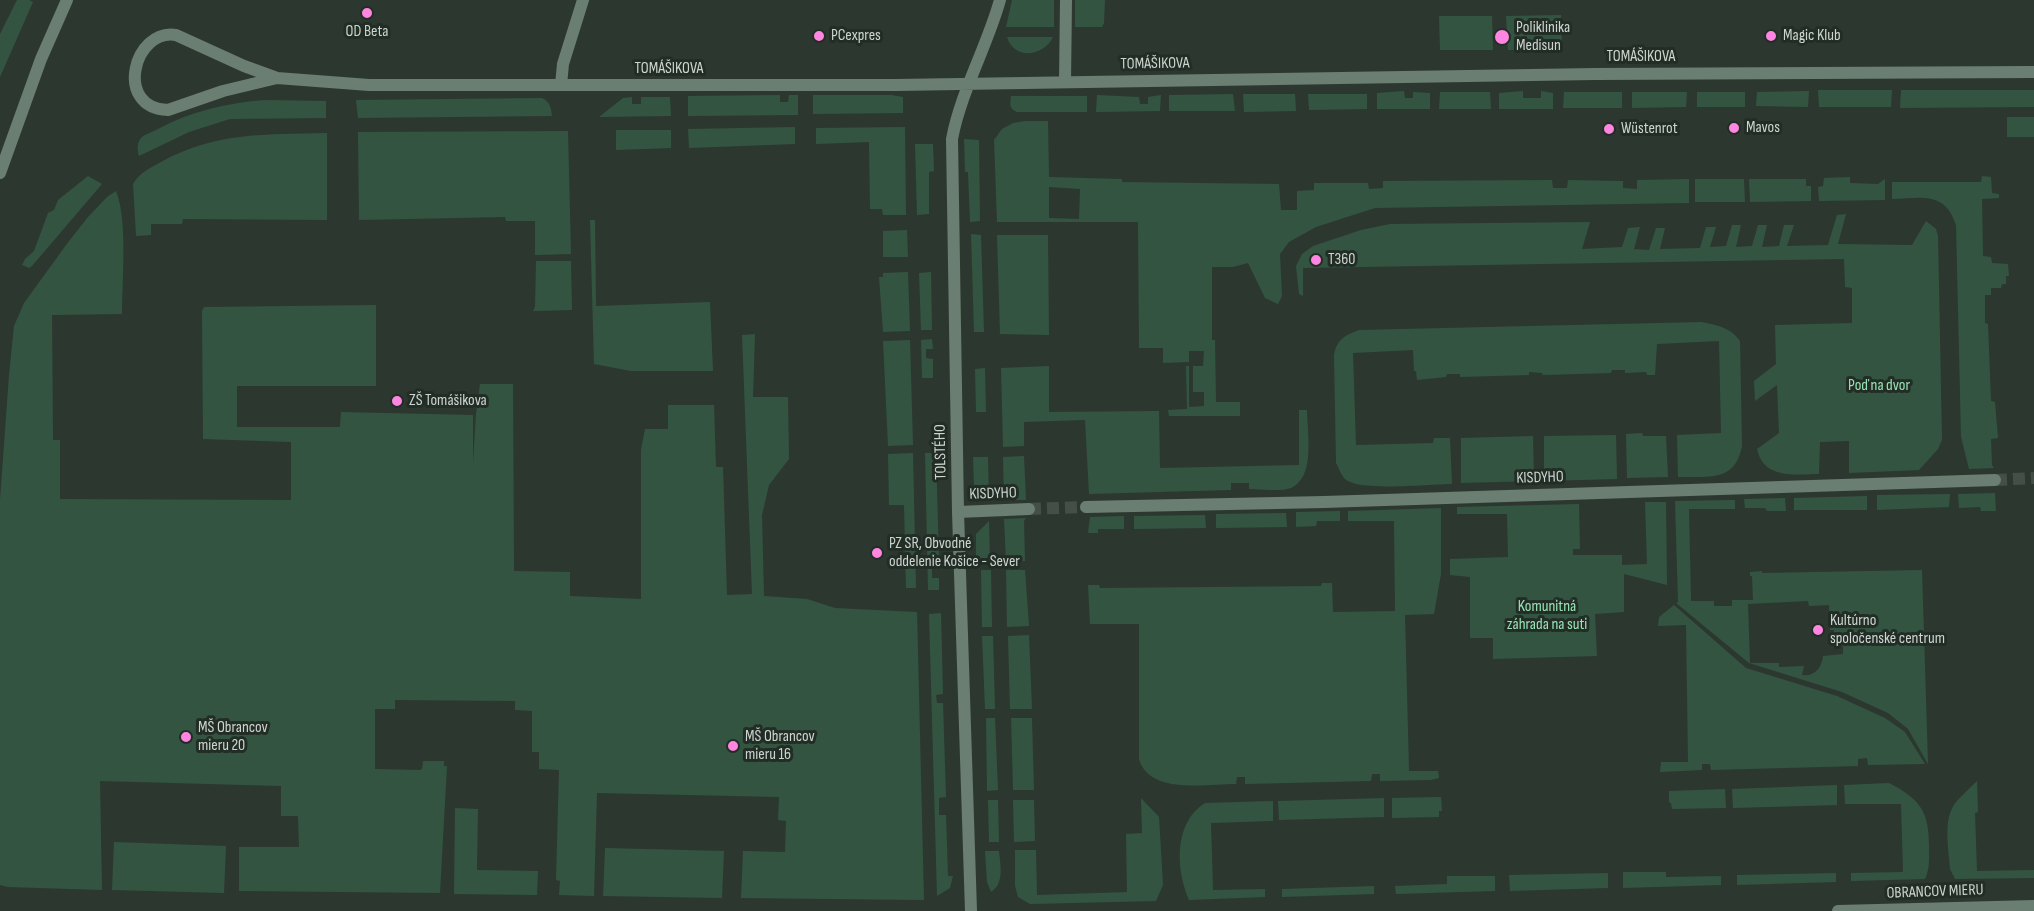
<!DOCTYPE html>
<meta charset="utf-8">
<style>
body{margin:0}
canvas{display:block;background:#2c3730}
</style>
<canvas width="2034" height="911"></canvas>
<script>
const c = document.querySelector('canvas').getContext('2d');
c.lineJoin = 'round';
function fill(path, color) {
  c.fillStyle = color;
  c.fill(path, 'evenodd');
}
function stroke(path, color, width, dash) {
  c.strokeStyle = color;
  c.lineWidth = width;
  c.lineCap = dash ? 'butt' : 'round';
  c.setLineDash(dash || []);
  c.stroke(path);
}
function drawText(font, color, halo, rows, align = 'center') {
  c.font = font + ' "Sofia Sans Condensed",sans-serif';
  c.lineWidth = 6;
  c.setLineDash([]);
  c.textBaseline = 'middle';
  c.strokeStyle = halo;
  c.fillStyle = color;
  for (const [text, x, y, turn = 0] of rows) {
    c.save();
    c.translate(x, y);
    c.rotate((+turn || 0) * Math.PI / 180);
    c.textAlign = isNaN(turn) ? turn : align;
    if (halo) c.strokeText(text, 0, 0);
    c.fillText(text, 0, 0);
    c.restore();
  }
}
fill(new Path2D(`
 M 17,0 L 29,0 L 33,2 L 0,77 L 0,34 Z
 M 1012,0 L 1054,0 L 1054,27 L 1006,27 Z
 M 1075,0 L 1105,0 L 1104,23 L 1102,27 L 1075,27 Z
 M 1561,15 L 1562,50 L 1508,50 L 1506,16 Z
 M 1439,16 L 1492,16 L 1493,50 L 1440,50 Z
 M 1007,37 L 1053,37 C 1043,57 1014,60 1007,37 Z
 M 1818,90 L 1892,90 L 1891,107 L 1819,107 Z
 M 1901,90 L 2034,90 L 2034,107 L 1900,108 Z
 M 1404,91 L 1405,98 L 1413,98 L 1413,92 L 1430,93 L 1430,109 L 1377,109 L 1377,93 Z
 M 1523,91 L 1523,98 L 1541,98 L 1541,91 L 1553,93 L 1553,109 L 1499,109 L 1499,93 Z
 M 1809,91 L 1808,107 L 1756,106 L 1757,92 Z
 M 1440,92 L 1490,92 L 1491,109 L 1439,109 Z
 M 1564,92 L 1622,92 L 1622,108 L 1563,108 Z
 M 1632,92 L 1687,92 L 1686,107 L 1632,108 Z
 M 1697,92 L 1745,92 L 1745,107 L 1697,107 Z
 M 1233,94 L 1235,111 L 1169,111 L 1169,95 Z
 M 1243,94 L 1295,94 L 1296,111 L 1244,112 Z
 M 1308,94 L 1367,94 L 1367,109 L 1309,110 Z
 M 780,95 L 780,102 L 788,102 L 789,95 L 798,95 L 798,115 L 688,116 L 688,96 Z
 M 813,95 L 891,95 L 903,97 L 903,113 L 813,114 Z
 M 1097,95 L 1139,97 L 1140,104 L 1148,104 L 1148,97 L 1161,95 L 1160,111 L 1096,112 Z
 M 1011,96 L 1087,96 L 1087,112 L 1017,112 C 1009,109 1010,104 1011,96 Z
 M 632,97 L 632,104 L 641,104 L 641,97 L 670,97 L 671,116 L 599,117 L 623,98 Z
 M 542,98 C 550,102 551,107 552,116 L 358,118 L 356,100 Z
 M 265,100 L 326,101 L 326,118 L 230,119 L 189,132 L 139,156 C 137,150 137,143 141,138 C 145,134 153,132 158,129 C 191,111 227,103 265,100 Z
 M 2007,117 L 2034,117 L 2034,137 L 2007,137 Z
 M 1025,121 L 1048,121 L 1049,177 L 1122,179 L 1122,182 L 1279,184 L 1281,210 L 1297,210 L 1297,191 L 1314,190 L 1314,183 L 1368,183 L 1369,189 L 1383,188 L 1383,181 L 1552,180 L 1553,188 L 1567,188 L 1568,180 L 1623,181 L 1623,188 L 1637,189 L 1637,180 L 1689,179 L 1689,203 L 1375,208 L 1316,227 L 1289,242 L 1280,254 L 1282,296 L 1278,304 L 1265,298 L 1248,263 L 1233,267 L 1212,267 L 1212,340 L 1215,340 L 1216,402 L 1240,402 L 1240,416 L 1169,416 L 1168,410 L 1187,409 L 1186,366 L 1189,366 L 1189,407 L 1204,406 L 1204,392 L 1193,392 L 1193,366 L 1203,366 L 1204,351 L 1189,351 L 1189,362 L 1163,363 L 1163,348 L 1139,348 L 1138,222 L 997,222 L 994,140 L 1002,129 L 1013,123 ZM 1049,187 L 1080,189 L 1079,219 L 1049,218 Z
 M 795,127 L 795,144 L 689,148 L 688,129 Z
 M 905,127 L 906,215 L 883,215 L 882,209 L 870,209 L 869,142 L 816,144 L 816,128 Z
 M 616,130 L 671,130 L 671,148 L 616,150 Z
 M 568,131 L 571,254 L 535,255 L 535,221 L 506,221 L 505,217 L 359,220 L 358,132 Z
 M 327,133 L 327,220 L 183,219 L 182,224 L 151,224 L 151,235 L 136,236 L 133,184 C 139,173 150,168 161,162 C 217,131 266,135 327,133 Z
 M 964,139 L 979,140 L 980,221 L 970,222 L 968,172 L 965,172 Z
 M 915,144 L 933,144 L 934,171 L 929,172 L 929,214 L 917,215 Z
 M 88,176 L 102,184 L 32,266 L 29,268 L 22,265 L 25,259 L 34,251 L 48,213 L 54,210 L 58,200 Z
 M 1982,176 L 1991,177 L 1992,193 L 1999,194 L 1999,198 L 1982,199 L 1983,256 L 1991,257 L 1992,263 L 2008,264 L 2009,276 L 2006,276 L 2006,284 L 2002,284 L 2001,288 L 1991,288 L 1991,295 L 1985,295 L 1985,323 L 1988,324 L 1991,401 L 1995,402 L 1998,438 L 1991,439 L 1992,465 L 1994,468 L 1969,469 L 1961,437 L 1956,225 C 1945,191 1922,198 1892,199 L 1892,182 L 1981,182 Z
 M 1850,177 L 1850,183 L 1878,184 L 1885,179 L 1885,200 L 1819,201 L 1818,187 L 1823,186 L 1824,178 Z
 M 1695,179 L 1744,179 L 1745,202 L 1695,202 Z
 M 1749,179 L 1806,179 L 1806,186 L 1811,186 L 1811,201 L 1750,202 Z
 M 116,191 C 128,221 122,281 122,314 L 52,315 L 53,440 L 60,440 L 60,499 L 291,500 L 291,442 L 203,439 L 202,311 L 204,307 L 376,305 L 376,386 L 237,386 L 237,427 L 340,427 L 341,412 L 473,415 L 473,463 L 476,414 L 480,384 L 513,384 L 514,571 L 570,572 L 570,596 L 641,599 L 641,450 L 645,429 L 668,429 L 668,405 L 714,405 L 716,467 L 723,467 L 727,595 L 752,594 L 742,335 L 755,334 L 753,397 L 788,397 L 789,459 L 769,485 L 762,515 L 764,596 L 807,599 L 835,608 L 917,612 L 924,900 L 741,898 L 743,851 L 785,852 L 786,821 L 778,820 L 779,797 L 597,793 L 594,896 L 559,895 L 560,881 L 556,880 L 559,770 L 539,769 L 539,752 L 532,752 L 532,711 L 515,710 L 515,701 L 395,700 L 395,709 L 375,709 L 375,769 L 420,770 L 422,769 L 423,761 L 444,761 L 444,766 L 447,766 L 440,893 L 239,891 L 239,847 L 299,847 L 298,816 L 281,816 L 281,786 L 100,781 L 102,890 L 8,887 L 0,885 L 0,500 L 9,375 L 14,326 L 24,303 L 69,241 L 88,217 L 107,197 Z
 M 1846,214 L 1838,244 L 1912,245 L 1926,221 L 1936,229 L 1938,236 L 1942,440 L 1938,449 L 1919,470 L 1849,473 L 1849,441 L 1820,442 L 1819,474 C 1795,474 1764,480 1757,449 L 1779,433 L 1777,385 L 1755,401 L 1754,381 L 1776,364 L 1775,325 L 1852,323 L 1852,288 L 1845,287 L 1844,259 L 1303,268 L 1303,296 L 1299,294 L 1296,266 L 1302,254 L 1313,246 L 1361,230 L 1390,224 L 1590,222 L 1582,249 L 1622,247 L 1628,228 L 1640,227 L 1634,249 L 1649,250 L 1656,228 L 1665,228 L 1660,249 L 1700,248 L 1706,227 L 1716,227 L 1710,247 L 1726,246 L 1732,225 L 1741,225 L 1736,247 L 1752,246 L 1758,225 L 1767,225 L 1762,247 L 1779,246 L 1784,225 L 1794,225 L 1787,246 L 1828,245 L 1837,215 Z
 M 590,220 L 595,220 L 596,306 L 710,302 L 713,371 L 631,371 L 594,364 Z
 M 907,230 L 908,257 L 883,257 L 883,231 Z
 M 971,234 L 981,235 L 984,332 L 974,332 Z
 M 997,235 L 1048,235 L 1049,335 L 1000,334 Z
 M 536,261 L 571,261 L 572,310 L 533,311 L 535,307 Z
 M 908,272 L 910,331 L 883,332 L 879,277 L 883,277 L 883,273 Z
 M 931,272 L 932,330 L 921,330 L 919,273 Z
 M 1701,322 C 1717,325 1730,327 1740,341 L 1742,446 C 1735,483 1708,476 1678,477 L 1677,435 L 1721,433 L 1719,341 L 1657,344 L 1655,375 L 1647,375 L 1646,372 L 1625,373 L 1625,370 L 1612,370 L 1611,373 L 1543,375 L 1542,373 L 1529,372 L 1529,375 L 1460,377 L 1460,374 L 1447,374 L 1446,377 L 1417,380 L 1416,371 L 1414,371 L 1413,350 L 1353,353 L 1356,445 L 1433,443 L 1434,438 L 1450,438 L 1452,484 C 1430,484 1359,492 1345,479 C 1341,475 1339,468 1336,463 L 1334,356 C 1336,340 1345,335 1359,330 Z
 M 932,339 L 933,349 L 926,349 L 926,358 L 933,359 L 933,378 L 922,378 L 921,340 Z
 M 910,340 L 913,445 L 888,446 L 883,341 Z
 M 1049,366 L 1049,412 L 1159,411 L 1160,468 L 1299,465 L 1299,410 L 1307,410 C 1307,431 1316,477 1291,488 C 1280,492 1261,489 1249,489 L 1249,483 L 1231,483 L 1231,490 L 1089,494 L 1085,420 L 1024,422 L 1024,446 L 1003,447 L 1001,368 Z
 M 985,368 L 986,412 L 976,412 L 975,369 Z
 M 1642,433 L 1643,436 L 1666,436 L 1668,477 L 1627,478 L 1626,434 Z
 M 1616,435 L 1617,479 L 1544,481 L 1544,436 Z
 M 1533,436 L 1534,481 L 1461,483 L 1461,438 Z
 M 913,453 L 916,588 L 906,588 L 904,505 L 889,505 L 888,454 Z
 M 925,453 L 936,453 L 939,560 L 932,561 L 932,578 L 939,578 L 939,590 L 928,590 Z
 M 1024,456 L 1026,500 L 1004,500 L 1003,457 Z
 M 973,457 L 988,457 L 989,499 L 974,486 Z
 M 1995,493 L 1996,511 L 1981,511 L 1980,507 L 1959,508 L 1958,494 Z
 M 1950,494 L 1949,507 L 1877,510 L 1877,495 Z
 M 1867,496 L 1867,510 L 1794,510 L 1794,498 Z
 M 1785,498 L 1786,511 L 1767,511 L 1765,508 L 1745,508 L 1744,499 Z
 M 1735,500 L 1735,509 L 1689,509 L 1691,601 L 1714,601 L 1714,606 L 1732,606 L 1732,600 L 1753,600 L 1752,576 L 1750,576 L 1750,572 L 1762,571 L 1762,573 L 1922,570 L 1928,764 L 1908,729 L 1888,713 L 1842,692 L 1749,663 L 1676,603 L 1678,602 L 1675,501 ZM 1808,601 L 1809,606 L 1829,605 L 1830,630 L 1834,630 L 1835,646 L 1843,646 L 1843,654 L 1823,656 C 1822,668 1814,677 1802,675 L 1804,666 L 1779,667 L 1779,663 L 1750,663 L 1748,604 Z
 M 1645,502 L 1666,502 L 1667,585 L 1624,574 L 1624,612 L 1595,614 L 1597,656 L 1493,659 L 1493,638 L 1470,638 L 1470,577 L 1450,575 L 1450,559 L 1508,557 L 1507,514 L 1457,514 L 1457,507 L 1579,504 L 1580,549 L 1573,549 L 1573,555 L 1622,555 L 1622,565 L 1647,564 Z
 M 1441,508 L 1441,574 L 1434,614 L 1405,615 L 1409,771 L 1438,771 L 1439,778 L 1431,780 L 1380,781 L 1380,774 L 1372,774 L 1371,781 L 1245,784 L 1245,777 L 1237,777 L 1236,784 C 1207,784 1149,795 1139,759 L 1139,624 L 1090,624 L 1088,585 L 1099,585 L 1100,588 L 1321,586 L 1322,583 L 1332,583 L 1333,612 L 1395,611 L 1394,521 L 1348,521 L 1348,511 Z
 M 1340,511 L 1340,521 L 1317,521 L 1316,526 L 1296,527 L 1296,512 Z
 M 1286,513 L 1287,527 L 1216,528 L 1216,514 Z
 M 1205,515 L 1206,528 L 1134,529 L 1134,516 Z
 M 1124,516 L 1124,529 L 1098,529 L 1098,533 L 1088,533 L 1090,517 Z
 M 1026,518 L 1024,521 L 1025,561 L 1006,562 L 1004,519 Z
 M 989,521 L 990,561 L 976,562 L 976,534 Z
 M 981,570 L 991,570 L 992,627 L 982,627 Z
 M 1006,570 L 1025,570 L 1029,626 L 1007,627 Z
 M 1674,605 L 1746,668 L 1837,696 L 1885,718 L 1905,732 L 1925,764 L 1868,765 L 1867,758 L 1858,759 L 1858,766 L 1711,770 L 1710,764 L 1702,764 L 1702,770 L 1660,772 L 1661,762 L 1688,762 L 1686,625 L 1658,626 L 1659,617 Z
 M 941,613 L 943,694 L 936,695 L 937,703 L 943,703 L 946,797 L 939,798 L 939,815 L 946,815 L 948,876 L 953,876 L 950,888 L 937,896 L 929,614 Z
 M 1029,635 L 1032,709 L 1010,709 L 1008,636 Z
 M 982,636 L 993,636 L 995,709 L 985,709 Z
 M 986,718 L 995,718 L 998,790 L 987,791 Z
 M 1011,718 L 1032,718 L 1034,790 L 1013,790 Z
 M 1977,781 L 1978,812 L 1975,813 L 1977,871 L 2034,870 L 2034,878 L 1955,879 L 1950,869 C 1949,848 1942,820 1956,802 C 1962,795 1970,788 1977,781 Z
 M 1889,783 C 1920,799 1929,811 1929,846 C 1929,858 1930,869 1925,879 L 1851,881 L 1851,873 L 1903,872 L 1901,804 L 1845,804 L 1844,785 Z
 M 1837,785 L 1837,805 L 1733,808 L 1732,789 Z
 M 1725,789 L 1726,808 L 1672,809 L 1671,803 L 1669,802 L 1669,791 Z
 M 1441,797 L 1442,811 L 1439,811 L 1439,817 L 1392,818 L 1392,798 Z
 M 1141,798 L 1159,817 L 1163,885 L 1156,901 L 1030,904 L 1018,897 L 1015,886 L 1015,850 L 1036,850 L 1037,895 L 1127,892 L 1126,834 L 1142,833 Z
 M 1384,798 L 1384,817 L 1279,820 L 1278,801 Z
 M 988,800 L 998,800 L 999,842 L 989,842 Z
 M 1013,800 L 1034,800 L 1035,841 L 1014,842 Z
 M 1273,801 L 1273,821 L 1211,823 L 1213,890 L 1265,889 L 1265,897 L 1189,900 C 1176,870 1173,823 1205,803 Z
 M 455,808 L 478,809 L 477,870 L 538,871 L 537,895 L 454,894 Z
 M 114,842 L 226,846 L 224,893 L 112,890 Z
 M 605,848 L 724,851 L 722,898 L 603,896 Z
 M 985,851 L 999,851 C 1000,864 1005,883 991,892 L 987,882 Z
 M 1623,872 L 1666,872 L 1666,877 L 1721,876 L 1721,885 L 1623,888 Z
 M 1608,873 L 1608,888 L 1510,891 L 1509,875 Z
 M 1836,873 L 1836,882 L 1737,885 L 1737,875 Z
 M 1447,876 L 1495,876 L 1495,891 L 1396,894 L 1395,886 L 1447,884 Z
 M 1374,886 L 1374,894 L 1282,897 L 1282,889 Z`), '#335440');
stroke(new Path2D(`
 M 1995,480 L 2034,478
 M 1029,509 L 1086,507`), '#444f48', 12, [12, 6]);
stroke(new Path2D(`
 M 277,78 L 223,91 L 168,110 C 113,108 134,28 176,35 L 244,66 L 277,78 L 369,85 L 896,85 L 1595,74 L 2034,72
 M 1065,82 L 1066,0
 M 561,85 L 563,64 L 583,0
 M 1086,507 L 1324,502 L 1995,480
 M 958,512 L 1029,509
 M 971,911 L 958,512 L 952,139 C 961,91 987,47 1000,0
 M 1838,911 L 2034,906`), '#6a7e71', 12);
stroke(new Path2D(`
 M 0,173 L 41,59 L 67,0`), '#6a7e71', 12);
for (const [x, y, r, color] of [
 [367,13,6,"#fe86e1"],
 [819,36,6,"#fe86e1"],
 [1771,36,6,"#fe86e1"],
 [1502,37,8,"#fe86e1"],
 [1734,128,6,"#fe86e1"],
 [1609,129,6,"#fe86e1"],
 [1316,260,6,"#fe86e1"],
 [397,401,6,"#fe86e1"],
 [877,553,6,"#fe86e1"],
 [1818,630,6,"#fe86e1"],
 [186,737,6,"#fe86e1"],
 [733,746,6,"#fe86e1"]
]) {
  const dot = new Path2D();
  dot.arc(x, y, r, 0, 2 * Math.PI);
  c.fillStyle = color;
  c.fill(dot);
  stroke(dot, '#222d26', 2);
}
drawText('16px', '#ced5d0', '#222d26', [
 ["Poliklinika",1516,28],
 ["Medisun",1516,46],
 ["OD Beta",367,32,"center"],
 ["PCexpres",831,36],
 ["Magic Klub",1783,36],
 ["Mavos",1746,128],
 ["Wüstenrot",1621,129],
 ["T360",1328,260],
 ["ZŠ Tomášikova",409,401],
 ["PZ SR, Obvodné",889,544],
 ["oddelenie Košice - Sever",889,562],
 ["Kultúrno",1830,621],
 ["spoločenské centrum",1830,639],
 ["MŠ Obrancov",198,728],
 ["mieru 20",198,746],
 ["MŠ Obrancov",745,737],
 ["mieru 16",745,755]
], 'left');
drawText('16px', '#ced5d0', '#222d26', [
 ["TOMÁŠIKOVA",1641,57],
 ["TOMÁŠIKOVA",1155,64,-1],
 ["TOMÁŠIKOVA",669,69],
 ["TOLSTÉHO",941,452,-91],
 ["KISDYHO",1540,478,-2],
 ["KISDYHO",993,494,-2],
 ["OBRANCOV MIERU",1935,892,-2]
]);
drawText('16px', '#98e3b5', '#222d26', [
 ["Poď na dvor",1879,386],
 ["Komunitná",1547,607],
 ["záhrada na suti",1547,625]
]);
</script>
